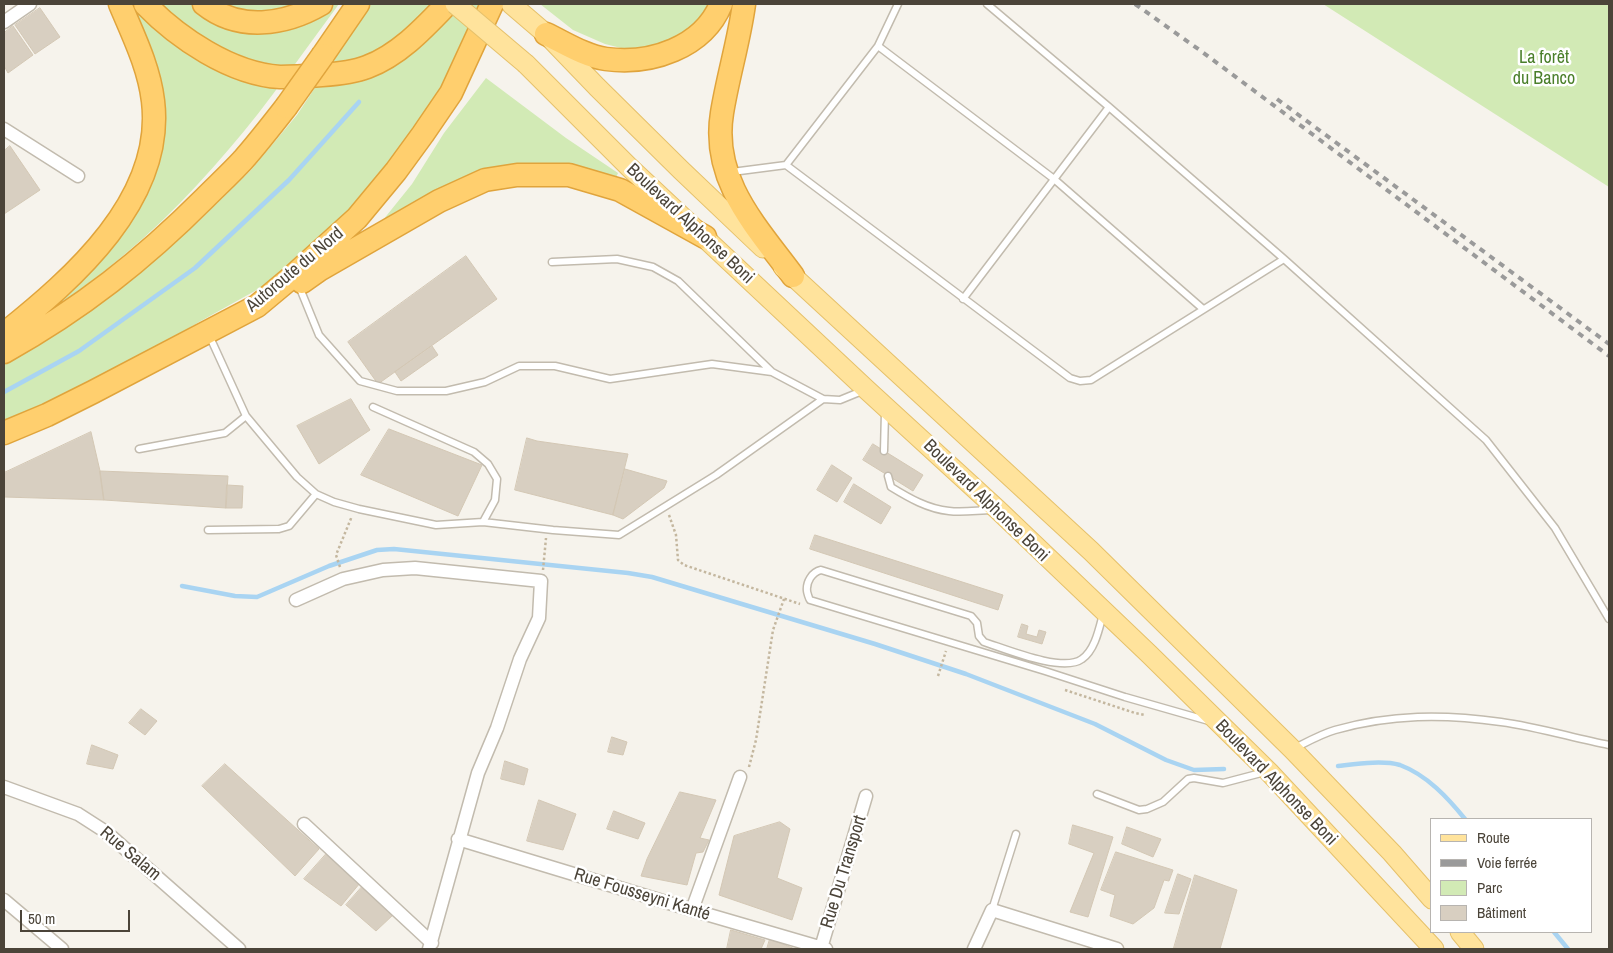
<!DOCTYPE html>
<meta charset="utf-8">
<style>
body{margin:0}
#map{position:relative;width:1613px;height:953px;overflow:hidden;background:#f6f3ec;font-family:"Archivo Narrow",sans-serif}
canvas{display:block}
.frame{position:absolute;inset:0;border:5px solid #4b4439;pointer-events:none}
.legend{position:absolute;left:1430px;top:818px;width:162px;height:115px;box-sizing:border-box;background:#fff;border:1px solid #b7b4b0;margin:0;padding:6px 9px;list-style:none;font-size:15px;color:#4b4439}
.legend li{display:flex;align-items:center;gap:10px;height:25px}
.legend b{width:25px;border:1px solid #b7b4b0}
.scale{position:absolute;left:20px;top:910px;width:110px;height:22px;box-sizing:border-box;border:2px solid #4b4439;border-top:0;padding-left:6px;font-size:15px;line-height:18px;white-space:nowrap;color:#4b4439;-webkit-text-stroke:4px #fff;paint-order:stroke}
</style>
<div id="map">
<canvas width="1613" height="953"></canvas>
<div class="frame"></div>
<ul class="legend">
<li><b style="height:6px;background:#ffe39c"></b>Route</li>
<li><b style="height:6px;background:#9a9a9a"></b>Voie ferrée</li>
<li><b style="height:14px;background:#d2eab5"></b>Parc</li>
<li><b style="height:14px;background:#d8cfc1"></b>Bâtiment</li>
</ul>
<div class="scale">50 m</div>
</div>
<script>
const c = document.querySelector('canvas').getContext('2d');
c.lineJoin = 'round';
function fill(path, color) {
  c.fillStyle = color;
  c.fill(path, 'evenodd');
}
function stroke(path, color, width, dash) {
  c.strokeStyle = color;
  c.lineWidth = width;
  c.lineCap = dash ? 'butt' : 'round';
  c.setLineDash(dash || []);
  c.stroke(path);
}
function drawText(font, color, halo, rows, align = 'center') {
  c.font = font + ' "Archivo Narrow",sans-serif';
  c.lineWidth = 5;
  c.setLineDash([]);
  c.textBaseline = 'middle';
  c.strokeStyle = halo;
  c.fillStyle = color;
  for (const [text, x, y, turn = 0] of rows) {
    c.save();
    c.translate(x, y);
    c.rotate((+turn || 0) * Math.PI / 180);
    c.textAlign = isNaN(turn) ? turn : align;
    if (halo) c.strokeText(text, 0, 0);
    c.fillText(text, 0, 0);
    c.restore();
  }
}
fill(new Path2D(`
 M 124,4 L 339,4 C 303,52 269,103 229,149 C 187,199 139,246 86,285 C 73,295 59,303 45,312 L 155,164 Z
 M 370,4 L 481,4 L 451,71 L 423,118 L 352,211 L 312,249 L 262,287 L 199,322 L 140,358 L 43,405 L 4,421 L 4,365 L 97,305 L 144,269 L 199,221 L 251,170 L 297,115 Z
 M 540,4 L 713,4 L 711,10 L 670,45 L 633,51 L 605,44 L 573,30 Z
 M 1323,4 L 1609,4 L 1609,187 Z
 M 486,78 L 566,138 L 618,173 L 616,178 L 565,165 L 383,220 L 412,184 L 444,133 Z`), '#d2eab5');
stroke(new Path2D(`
 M 4,392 L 79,351 L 195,268 L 289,180 L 359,102
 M 182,586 L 235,596 L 257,597 L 329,566 L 377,550 L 394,549 L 628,573 L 652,577 L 875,644 L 966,674 L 1095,724 L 1166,760 L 1194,770 L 1224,769
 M 1338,766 C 1356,764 1382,760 1400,765 C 1427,775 1448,798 1465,819
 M 1554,932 L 1568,949`), '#a9d4f2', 4.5);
const building = new Path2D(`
 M 40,8 L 60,37 L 35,54 L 15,25 Z
 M 13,26 L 33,55 L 8,73 L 4,66 L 4,33 Z
 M 10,146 L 40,190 L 4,214 L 4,151 Z
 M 466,256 L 497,299 L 378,384 L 348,342 Z
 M 432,346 L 438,355 L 401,381 L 395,372 Z
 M 351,399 L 370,430 L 319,464 L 297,426 Z
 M 389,429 L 482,465 L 458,516 L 361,475 Z
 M 91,432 L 100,471 L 104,500 L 4,497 L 4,473 Z
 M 527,438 L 537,441 L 628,454 L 613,515 L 515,490 Z
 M 873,444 L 923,475 L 913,491 L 863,460 Z
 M 832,465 L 852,478 L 837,502 L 817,490 Z
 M 625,469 L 667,481 L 664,488 L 623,519 L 613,515 Z
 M 100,471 L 228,476 L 226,508 L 104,500 Z
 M 854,484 L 891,507 L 881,524 L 844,502 Z
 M 227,485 L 243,486 L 242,508 L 226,508 Z
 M 815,535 L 1003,595 L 998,610 L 810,549 Z
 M 1022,624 L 1028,626 L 1026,634 L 1037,637 L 1039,630 L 1046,632 L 1042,644 L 1018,637 Z
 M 141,709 L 157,721 L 145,735 L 129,723 Z
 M 612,737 L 627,742 L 623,755 L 608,752 Z
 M 92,745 L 118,755 L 113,769 L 87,764 Z
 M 505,761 L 528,769 L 524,785 L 501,779 Z
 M 225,764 L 319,849 L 295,876 L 202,786 Z
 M 680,792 L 716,800 L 700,838 L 709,840 L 703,852 L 696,853 L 687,885 L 641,876 L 647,859 Z
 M 539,800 L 576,814 L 563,850 L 527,841 Z
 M 614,811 L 645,823 L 638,839 L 607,829 Z
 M 780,822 L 790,829 L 777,878 L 802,888 L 792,920 L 719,895 L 734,836 Z
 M 1073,825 L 1113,837 L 1088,917 L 1070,912 L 1094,853 L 1069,844 Z
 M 1127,827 L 1161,839 L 1153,857 L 1122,844 Z
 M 328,852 L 360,883 L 341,906 L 304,879 Z
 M 1116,852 L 1173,870 L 1169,881 L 1164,880 L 1154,908 L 1133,924 L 1110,916 L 1115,895 L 1101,890 Z
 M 1178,874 L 1191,879 L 1179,914 L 1165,913 Z
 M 1195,875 L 1237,890 L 1220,949 L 1180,949 L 1174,948 Z
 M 362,887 L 394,914 L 376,931 L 346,905 Z
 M 731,930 L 765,940 L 761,949 L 727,949 Z
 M 770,939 L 795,949 L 767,949 Z`);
fill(building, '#d8cfc1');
stroke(building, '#d3c7b4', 1);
const lane = new Path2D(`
 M 987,4 L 1109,107 L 1284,259 L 1486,440 L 1555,528 L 1609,619
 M 878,46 L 1054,179 L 1203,309
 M 786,165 L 878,46 L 898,4
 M 732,172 L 786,165 L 1070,378 L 1080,381 L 1091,380 L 1284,259
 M 552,262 L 617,259 L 653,267 L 678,281 L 772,372
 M 299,286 L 319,335 L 360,381 L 397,391 L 446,391 L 485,382 L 519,366 L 555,366 L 610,379 L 712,364 L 772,372 L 823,399 L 840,400 L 862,391
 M 963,299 L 1109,107
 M 209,335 L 246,416 L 297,477 L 316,494 L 334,502 L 359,509 L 436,525 L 483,522 L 553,530 L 619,535 L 716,475 L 823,399
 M 373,407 L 474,452 L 488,464 L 497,479 L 495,500 L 483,522
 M 139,449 L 225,433 L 246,416
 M 884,451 L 885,412
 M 888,476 L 891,487 C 909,498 928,509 949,511 C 963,513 979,510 993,510
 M 208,530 L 279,529 L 289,526 L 316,494
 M 1103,614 C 1099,629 1095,650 1082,659 C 1063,673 1006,649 984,642 L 979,636 L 977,623 L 971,616 L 821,570 C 812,572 806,582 807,591 C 807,592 809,599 810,600 L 1045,671 L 1125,697 L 1209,721
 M 1293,749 C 1307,742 1321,734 1335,730 C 1391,714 1444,714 1501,722 C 1538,727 1573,738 1609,745
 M 1097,794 L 1139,810 L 1147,809 L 1163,802 L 1188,779 L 1194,778 L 1223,783 L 1265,772
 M 992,910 L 1016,834`);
const street = new Path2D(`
 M 4,22 L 30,4
 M 4,129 L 78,176
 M 296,600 L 343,579 L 383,570 L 415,568 L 541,581 L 539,618 L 520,659 L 497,728 L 478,773 L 429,949
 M 4,787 L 78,814 L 106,832 L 239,949
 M 304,824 L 432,943
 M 458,839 L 692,910 L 826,949
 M 4,900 L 62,949
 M 692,910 L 740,777
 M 821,948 L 866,796
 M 974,949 L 992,910 L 1117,949`);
const primary = new Path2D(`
 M 511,4 L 546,34 L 597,87 L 681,170 L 763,248
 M 526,64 L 629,167 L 867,390 L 997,509 L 1149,654 L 1269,772 L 1434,949
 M 783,267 L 1091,551 L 1292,749 L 1392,853 L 1432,899
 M 1460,932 L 1474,949`);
const highway = new Path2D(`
 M 145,4 C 178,38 231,74 280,77 C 294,77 308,76 322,75 C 336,74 354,72 367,67 C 399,55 424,28 447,4
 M 204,4 C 239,32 285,25 321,4
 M 744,4 C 739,41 728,76 722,113 C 711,180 756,226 793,276
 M 546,34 C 565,43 585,56 606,59 C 650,65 703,48 721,4
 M 323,55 L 358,4
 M 302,282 L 319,270 L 439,201 L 485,180 L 517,175 L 569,175 L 620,190 L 705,237
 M 4,334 C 73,279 165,199 153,101 C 149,67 133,35 120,4
 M 4,352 C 81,309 143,260 205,198 C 218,185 231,173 243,160 C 258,143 272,125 286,107
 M 4,433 L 47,415 L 93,392 L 257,306 L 293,276 L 357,218 L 396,171 L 423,134 L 451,93 L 492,4`);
stroke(lane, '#c2bbae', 9);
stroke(street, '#c2bbae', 15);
stroke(primary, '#e6c16a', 21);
stroke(highway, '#e0a43c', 25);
stroke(new Path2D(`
 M 669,515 L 676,535 L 678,560 L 684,565 L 800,604
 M 340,567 L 336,555 L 352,516
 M 543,570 L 546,538
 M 938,676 L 946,651
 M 1065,690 L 1135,713 L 1145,715
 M 749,767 L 756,740 L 773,630 L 784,599`), '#c4b79f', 2.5, [2.5, 2.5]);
stroke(lane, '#fff', 6);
stroke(street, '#fff', 12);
stroke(primary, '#ffe39c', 19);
stroke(highway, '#ffcf6e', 22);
stroke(new Path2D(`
 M 1135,4 L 1201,51 L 1609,356
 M 1277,99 L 1609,344`), '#9a9a9a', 4, [6, 6]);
const primaryBridge = new Path2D(`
 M 455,4 L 526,64`);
const highwayBridge = new Path2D(`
 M 286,107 L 323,55`);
stroke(primaryBridge, '#e6c16a', 21, []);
stroke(highwayBridge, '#e0a43c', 25, []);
stroke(primaryBridge, '#ffe39c', 19);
stroke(highwayBridge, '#ffcf6e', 22);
drawText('18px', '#4a7f2a', '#fff', [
 ["La forêt",1544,58],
 ["du Banco",1544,79]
]);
drawText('18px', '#4b4439', '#fff', [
 ["Boulevard Alphonse Boni",690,224,43],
 ["Autoroute du Nord",295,270,-40],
 ["Boulevard Alphonse Boni",986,501,44],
 ["Boulevard Alphonse Boni",1276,783,46],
 ["Rue Salam",130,854,40],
 ["Rue Du Transport",844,872,-73],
 ["Rue Fousseyni Kanté",642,895,17]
]);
</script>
